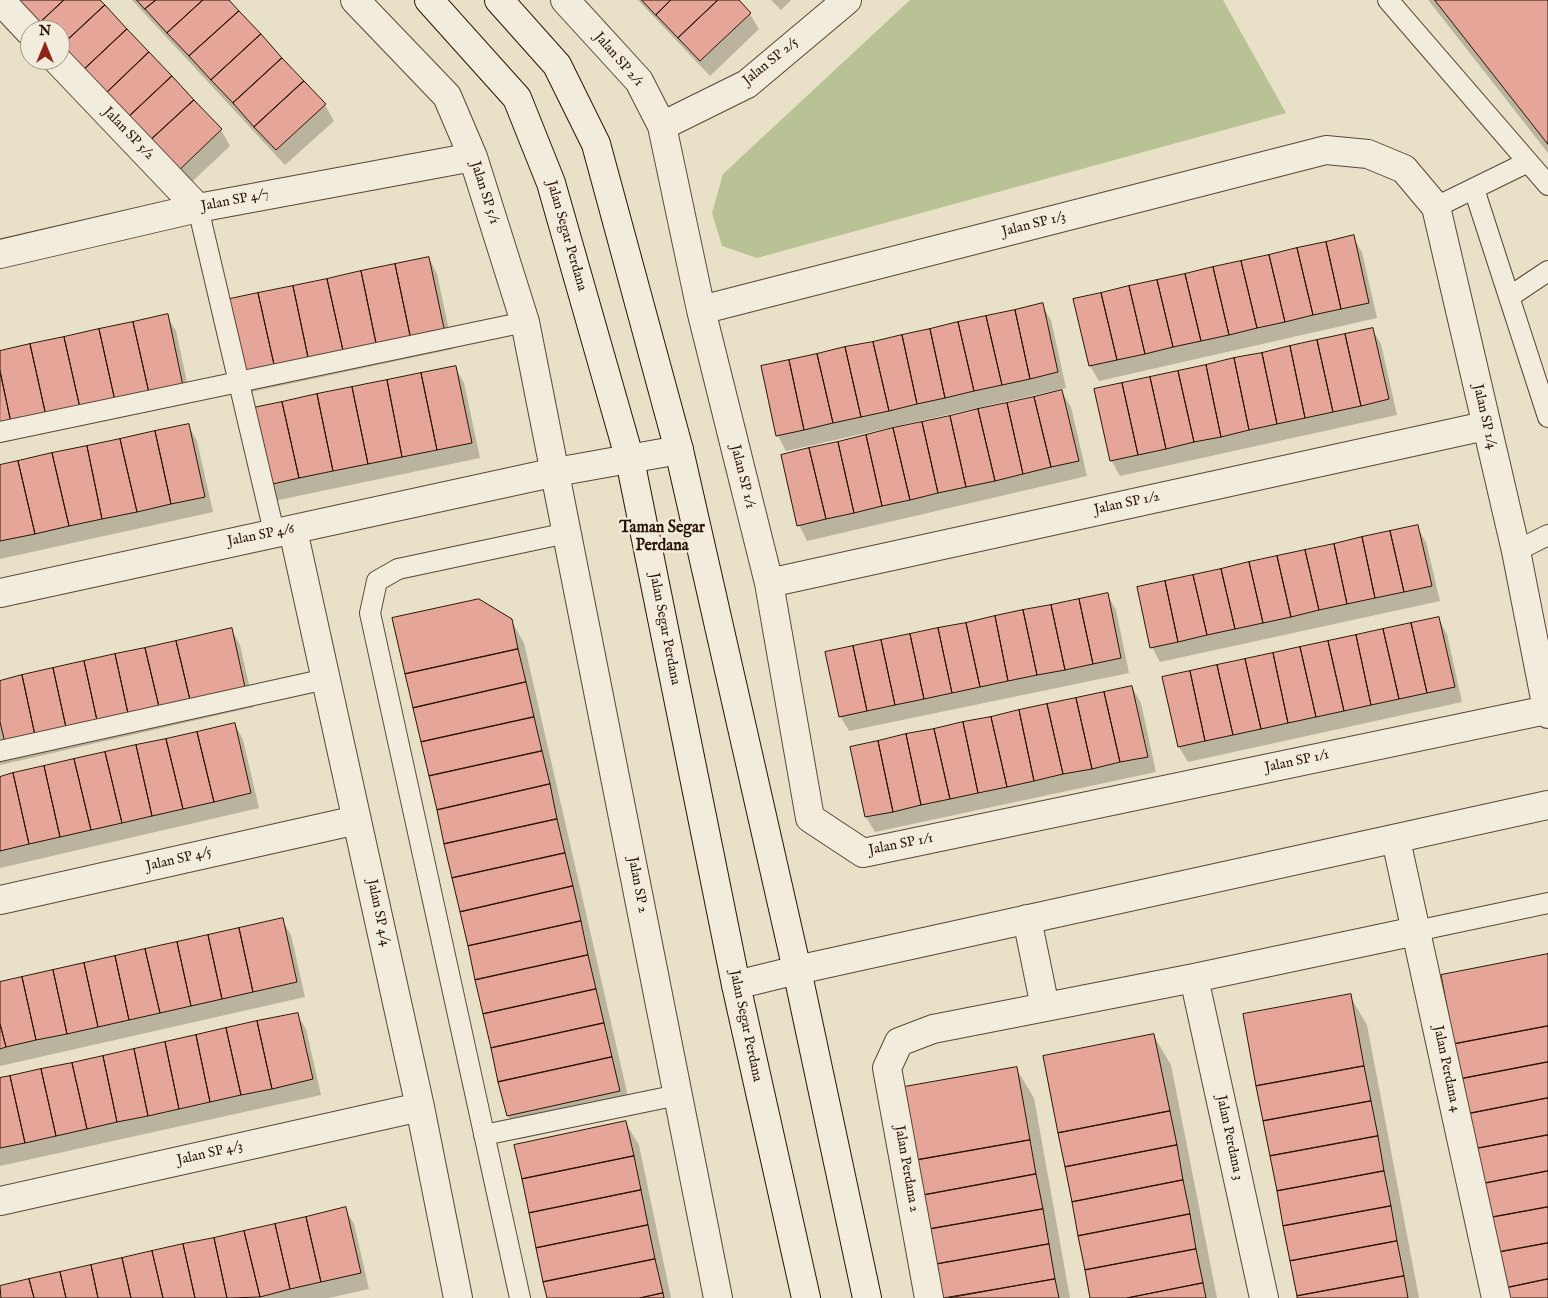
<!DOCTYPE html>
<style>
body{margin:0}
#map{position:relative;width:1548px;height:1298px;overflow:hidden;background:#e9e1c7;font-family:"IM FELL English",serif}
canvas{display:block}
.north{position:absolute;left:20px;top:20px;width:50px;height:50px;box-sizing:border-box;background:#f1ecdb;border:1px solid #a29585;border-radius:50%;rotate:0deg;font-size:14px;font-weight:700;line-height:20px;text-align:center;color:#2b1305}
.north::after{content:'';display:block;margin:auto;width:18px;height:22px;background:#8f2418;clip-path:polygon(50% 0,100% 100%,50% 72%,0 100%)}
</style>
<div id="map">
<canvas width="1548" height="1298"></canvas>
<div class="north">N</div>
</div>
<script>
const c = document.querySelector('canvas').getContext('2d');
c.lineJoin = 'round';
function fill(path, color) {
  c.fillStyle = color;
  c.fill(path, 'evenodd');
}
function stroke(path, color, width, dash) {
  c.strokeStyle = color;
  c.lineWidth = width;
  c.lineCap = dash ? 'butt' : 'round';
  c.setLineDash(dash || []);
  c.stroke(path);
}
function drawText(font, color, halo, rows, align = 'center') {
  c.font = font + ' "IM FELL English",serif';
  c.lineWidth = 4.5;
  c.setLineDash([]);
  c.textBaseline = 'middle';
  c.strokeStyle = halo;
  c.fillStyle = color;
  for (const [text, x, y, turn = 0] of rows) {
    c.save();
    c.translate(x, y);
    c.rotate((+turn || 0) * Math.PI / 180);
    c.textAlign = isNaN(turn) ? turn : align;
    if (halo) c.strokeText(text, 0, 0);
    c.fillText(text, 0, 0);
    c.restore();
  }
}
fill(new Path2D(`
 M 910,0 L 1223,0 L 1286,113 L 757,258 L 722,246 L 712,213 L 723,174 Z`), '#b8c294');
fill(new Path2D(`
 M 98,0 L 221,130 L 230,146 L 181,192 L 60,60 L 60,30 Z
 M 132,0 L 227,0 L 325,105 L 334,121 L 285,165 Z
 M 638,0 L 737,0 L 750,14 L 759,29 L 710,76 Z
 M 771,0 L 791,0 L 781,10 Z
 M 1428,0 L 1548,0 L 1548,153 L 1429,1 Z
 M 1353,237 L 1362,252 L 1377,318 L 1099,381 L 1090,366 L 1074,300 Z
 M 429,258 L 437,274 L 453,349 L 251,392 L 242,376 Z
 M 1042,305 L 1051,320 L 1066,388 L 786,451 L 778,436 Z
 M 167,316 L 176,331 L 191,401 L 0,443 L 0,352 Z
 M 1372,329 L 1381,344 L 1397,415 L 1120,476 L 1111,460 Z
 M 455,367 L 464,383 L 480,458 L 274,501 L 249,410 Z
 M 1062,392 L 1071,407 L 1087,476 L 807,541 L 799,525 Z
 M 188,425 L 197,441 L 213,512 L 0,559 L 0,466 Z
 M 1417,527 L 1426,542 L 1440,601 L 1160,662 L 1152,647 Z
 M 1107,594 L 1116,610 L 1129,673 L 849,731 L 840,716 Z
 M 1438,618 L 1447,634 L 1462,702 L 1188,762 L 1179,747 Z
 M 394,619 L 511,620 L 524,643 L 632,1114 L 521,1139 L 508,1116 Z
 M 231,629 L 240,645 L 254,707 L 0,765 L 0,682 Z
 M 1132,687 L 1141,703 L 1156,772 L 875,832 L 866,817 L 851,748 Z
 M 235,724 L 243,740 L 259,808 L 0,868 L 0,778 Z
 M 282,920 L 291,935 L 305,997 L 0,1066 L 0,983 Z
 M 1350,996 L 1367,1025 L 1419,1298 L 1298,1298 Z
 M 297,1014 L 306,1029 L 321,1095 L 0,1166 L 0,1080 Z
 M 1154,1036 L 1171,1065 L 1217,1298 L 1092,1298 Z
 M 1016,1068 L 1034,1098 L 1070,1298 L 944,1298 L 905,1088 Z
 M 625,1122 L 639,1145 L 671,1298 L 548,1298 Z
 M 345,1209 L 354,1224 L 369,1289 L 329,1298 L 0,1298 L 0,1287 Z`), '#0003');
const building = new Path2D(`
 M 16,0 L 64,0 L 32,30 Z
 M 64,0 L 100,0 L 105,5 L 60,47 L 60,30 L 32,30 Z
 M 137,0 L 156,0 L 145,9 Z
 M 156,0 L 203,0 L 167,33 L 145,9 Z
 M 203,0 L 229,0 L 239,11 L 189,56 L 167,33 Z
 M 642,0 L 671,0 L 656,15 Z
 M 671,0 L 718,0 L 678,38 L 656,15 Z
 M 718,0 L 739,0 L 751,13 L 700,61 L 678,38 Z
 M 1435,0 L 1548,0 L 1548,144 Z
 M 105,5 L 127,29 L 76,77 L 60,47 Z
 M 239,11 L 261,34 L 211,80 L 189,56 Z
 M 127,29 L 149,52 L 99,100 L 76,77 Z
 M 261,34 L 282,58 L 233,103 L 211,80 Z
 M 149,52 L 172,76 L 121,124 L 99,100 Z
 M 282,58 L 304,81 L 254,127 L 233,103 Z
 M 172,76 L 194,100 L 143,147 L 121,124 Z
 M 304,81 L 326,104 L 276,150 L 254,127 Z
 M 194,100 L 222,129 L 172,177 L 143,147 Z
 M 1354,235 L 1369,303 L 1341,309 L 1326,242 Z
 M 1326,242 L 1341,309 L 1313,315 L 1297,248 Z
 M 1297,248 L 1313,315 L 1285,322 L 1269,255 Z
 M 1269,255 L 1285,322 L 1257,328 L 1241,261 Z
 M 429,257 L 445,333 L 411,340 L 395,264 Z
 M 1241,261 L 1257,328 L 1229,335 L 1213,267 Z
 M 395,264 L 411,340 L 377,348 L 361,271 Z
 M 1213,267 L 1229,335 L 1201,341 L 1185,274 Z
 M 361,271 L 377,348 L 344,355 L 327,279 Z
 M 1185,274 L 1201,341 L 1173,347 L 1157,280 Z
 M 327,279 L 344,355 L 309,362 L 293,286 Z
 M 1157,280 L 1173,347 L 1145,354 L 1129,286 Z
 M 293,286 L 309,362 L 275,369 L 258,293 Z
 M 1129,286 L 1145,354 L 1117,360 L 1101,293 Z
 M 258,293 L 275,369 L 241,377 L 225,300 Z
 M 1101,293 L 1117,360 L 1089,366 L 1073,299 Z
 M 1043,303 L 1058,372 L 1030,379 L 1015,310 Z
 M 1015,310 L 1030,379 L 1002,385 L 986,316 Z
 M 168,314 L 183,386 L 149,393 L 133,322 Z
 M 986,316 L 1002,385 L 974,391 L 958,322 Z
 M 133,322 L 149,393 L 115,401 L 99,329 Z
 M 958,322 L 974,391 L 945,398 L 930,329 Z
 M 1373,328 L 1389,399 L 1361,406 L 1345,334 Z
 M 99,329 L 115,401 L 80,408 L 64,337 Z
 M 930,329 L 945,398 L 917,404 L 902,335 Z
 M 1345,334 L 1361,406 L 1333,412 L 1317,340 Z
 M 902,335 L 917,404 L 889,411 L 873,342 Z
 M 64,337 L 80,408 L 46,416 L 30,344 Z
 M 1317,340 L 1333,412 L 1305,418 L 1290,346 Z
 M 873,342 L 889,411 L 861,417 L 845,347 Z
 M 30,344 L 46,416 L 11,423 L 0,371 L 0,351 Z
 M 1290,346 L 1305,418 L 1277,424 L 1262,353 Z
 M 845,347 L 861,417 L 833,423 L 817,354 Z
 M 1262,353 L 1277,424 L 1249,430 L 1234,358 Z
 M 817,354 L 833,423 L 804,430 L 789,360 Z
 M 1234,358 L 1249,430 L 1221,437 L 1206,365 Z
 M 789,360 L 804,430 L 776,436 L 761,366 Z
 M 1206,365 L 1221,437 L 1194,442 L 1178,371 Z
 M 456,366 L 472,443 L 437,450 L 421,373 Z
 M 0,371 L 11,423 L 0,426 Z
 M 1178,371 L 1194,442 L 1166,449 L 1150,377 Z
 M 421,373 L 437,450 L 402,457 L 387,380 Z
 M 1150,377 L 1166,449 L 1138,455 L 1122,383 Z
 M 387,380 L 402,457 L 368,464 L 352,387 Z
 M 1122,383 L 1138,455 L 1110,461 L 1094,389 Z
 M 352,387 L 368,464 L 333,471 L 317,394 Z
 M 1062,390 L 1079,461 L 1051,467 L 1034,397 Z
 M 317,394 L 333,471 L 299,478 L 282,402 Z
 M 1034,397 L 1051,467 L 1023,474 L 1007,403 Z
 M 282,402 L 299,478 L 264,486 L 248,409 Z
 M 1007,403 L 1023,474 L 995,481 L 978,409 Z
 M 978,409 L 995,481 L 966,487 L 950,416 Z
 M 950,416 L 966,487 L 938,493 L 922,422 Z
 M 922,422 L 938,493 L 910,500 L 893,428 Z
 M 189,424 L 205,497 L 171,504 L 155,431 Z
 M 893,428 L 910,500 L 882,506 L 866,435 Z
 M 155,431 L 171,504 L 137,512 L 120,439 Z
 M 866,435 L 882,506 L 854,513 L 838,442 Z
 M 120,439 L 137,512 L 102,519 L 87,446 Z
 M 838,442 L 854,513 L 826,519 L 809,448 Z
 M 87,446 L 102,519 L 69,526 L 52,453 Z
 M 809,448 L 826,519 L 797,526 L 781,455 Z
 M 52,453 L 69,526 L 35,534 L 18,461 Z
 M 18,461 L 35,534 L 0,541 L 0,465 Z
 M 1418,525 L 1432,586 L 1404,592 L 1390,531 Z
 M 1390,531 L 1404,592 L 1375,598 L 1362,537 Z
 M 1362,537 L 1375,598 L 1347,604 L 1334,544 Z
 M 1334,544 L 1347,604 L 1319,610 L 1305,550 Z
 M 1305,550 L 1319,610 L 1291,617 L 1277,556 Z
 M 1277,556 L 1291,617 L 1263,623 L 1249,562 Z
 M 1249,562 L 1263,623 L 1235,629 L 1221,569 Z
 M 1221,569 L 1235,629 L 1207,635 L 1193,575 Z
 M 1193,575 L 1207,635 L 1178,642 L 1165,581 Z
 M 1165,581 L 1178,642 L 1150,648 L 1137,587 Z
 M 1108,593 L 1121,658 L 1093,664 L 1079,599 Z
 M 479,599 L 512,619 L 518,649 L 405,674 L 392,618 Z
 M 1079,599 L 1093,664 L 1065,670 L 1051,605 Z
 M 1051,605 L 1065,670 L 1037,675 L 1023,610 Z
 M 1023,610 L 1037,675 L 1008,681 L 995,616 Z
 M 995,616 L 1008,681 L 980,687 L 966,623 Z
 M 1439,617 L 1455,687 L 1427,693 L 1411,623 Z
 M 966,623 L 980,687 L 952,693 L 938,628 Z
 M 1411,623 L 1427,693 L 1399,699 L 1383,629 Z
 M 232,628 L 246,692 L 191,704 L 176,641 Z
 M 938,628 L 952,693 L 924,699 L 910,634 Z
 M 1383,629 L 1399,699 L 1371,705 L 1356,635 Z
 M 910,634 L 924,699 L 895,705 L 881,640 Z
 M 1356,635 L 1371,705 L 1344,711 L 1328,641 Z
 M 881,640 L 895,705 L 867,711 L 853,646 Z
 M 176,641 L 191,704 L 160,711 L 145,648 Z
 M 1328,641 L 1344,711 L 1316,717 L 1300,647 Z
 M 853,646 L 867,711 L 839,717 L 825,652 Z
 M 1300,647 L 1316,717 L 1288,723 L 1273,653 Z
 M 145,648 L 160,711 L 129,718 L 115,654 Z
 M 518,649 L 526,682 L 413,708 L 405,674 Z
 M 1273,653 L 1288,723 L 1261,729 L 1245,659 Z
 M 115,654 L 129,718 L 98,725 L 84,661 Z
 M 1245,659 L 1261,729 L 1233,735 L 1217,665 Z
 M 84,661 L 98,725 L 67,732 L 53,668 Z
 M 1217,665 L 1233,735 L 1205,741 L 1190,671 Z
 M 53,668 L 67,732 L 36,740 L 22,675 Z
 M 1190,671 L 1205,741 L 1178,747 L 1162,677 Z
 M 22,675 L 36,740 L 6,747 L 0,722 L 0,681 Z
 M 526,682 L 534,717 L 421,742 L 413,708 Z
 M 1132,686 L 1148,757 L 1120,762 L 1104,692 Z
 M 1104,692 L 1120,762 L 1092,769 L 1076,698 Z
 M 1076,698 L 1092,769 L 1063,774 L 1047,704 Z
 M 1047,704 L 1063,774 L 1034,781 L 1019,710 Z
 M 1019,710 L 1034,781 L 1007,787 L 991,717 Z
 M 534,717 L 542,751 L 429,776 L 421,742 Z
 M 991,717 L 1007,787 L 978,793 L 963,722 Z
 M 963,722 L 978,793 L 950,799 L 934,729 Z
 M 235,723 L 251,793 L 214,802 L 197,732 Z
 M 934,729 L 950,799 L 921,805 L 906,734 Z
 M 197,732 L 214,802 L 183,809 L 166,739 Z
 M 906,734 L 921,805 L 893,812 L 878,741 Z
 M 166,739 L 183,809 L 152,816 L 136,745 Z
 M 878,741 L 893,812 L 865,817 L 850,747 Z
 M 136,745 L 152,816 L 122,823 L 105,752 Z
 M 542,751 L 550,784 L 437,810 L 429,776 Z
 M 105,752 L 122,823 L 91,830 L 74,759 Z
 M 74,759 L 91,830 L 60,837 L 44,766 Z
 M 44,766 L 60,837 L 29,844 L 13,773 Z
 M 13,773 L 29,844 L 0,851 L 0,777 Z
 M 550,784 L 557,819 L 444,844 L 437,810 Z
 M 557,819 L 565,853 L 452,878 L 444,844 Z
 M 565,853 L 573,886 L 460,912 L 452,878 Z
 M 573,886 L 581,921 L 468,946 L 460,912 Z
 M 283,918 L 297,982 L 253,992 L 239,928 Z
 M 581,921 L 588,955 L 475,980 L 468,946 Z
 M 239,928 L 253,992 L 222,999 L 208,935 Z
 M 208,935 L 222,999 L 191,1006 L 177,942 Z
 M 177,942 L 191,1006 L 160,1013 L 145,949 Z
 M 145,949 L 160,1013 L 129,1020 L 115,956 Z
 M 1548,954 L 1548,1026 L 1454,1044 L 1441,975 Z
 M 588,955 L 596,989 L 483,1014 L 475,980 Z
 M 115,956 L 129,1020 L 98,1027 L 84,963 Z
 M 84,963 L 98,1027 L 67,1034 L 53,970 Z
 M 53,970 L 67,1034 L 36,1040 L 22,977 Z
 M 22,977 L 36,1040 L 6,1047 L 0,1024 L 0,982 Z
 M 596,989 L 604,1023 L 491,1048 L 483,1014 Z
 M 1351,994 L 1364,1066 L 1256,1086 L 1243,1014 Z
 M 298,1013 L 313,1079 L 272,1089 L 257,1021 Z
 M 257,1021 L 272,1089 L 241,1095 L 226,1028 Z
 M 604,1023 L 612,1057 L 498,1082 L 491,1048 Z
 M 0,1024 L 6,1047 L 0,1049 Z
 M 1548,1026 L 1548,1062 L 1460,1079 L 1454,1044 Z
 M 226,1028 L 241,1095 L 210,1102 L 196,1035 Z
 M 1154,1034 L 1170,1111 L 1058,1133 L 1043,1056 Z
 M 196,1035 L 210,1102 L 179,1109 L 165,1042 Z
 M 165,1042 L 179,1109 L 148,1116 L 134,1049 Z
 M 134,1049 L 148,1116 L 117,1122 L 103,1056 Z
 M 103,1056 L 117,1122 L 87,1129 L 72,1063 Z
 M 612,1057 L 620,1091 L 507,1116 L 498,1082 Z
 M 1548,1062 L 1548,1098 L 1467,1114 L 1460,1079 Z
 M 72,1063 L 87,1129 L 56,1136 L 41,1069 Z
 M 1364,1066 L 1371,1101 L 1263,1121 L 1256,1086 Z
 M 1017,1067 L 1030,1140 L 917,1160 L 904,1087 Z
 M 41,1069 L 56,1136 L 25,1143 L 10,1076 Z
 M 10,1076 L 25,1143 L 0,1148 L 0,1078 Z
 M 1548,1098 L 1548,1135 L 1474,1149 L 1467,1114 Z
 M 1371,1101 L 1378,1136 L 1270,1156 L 1263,1121 Z
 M 1170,1111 L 1177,1145 L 1065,1167 L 1058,1133 Z
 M 626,1121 L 634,1156 L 522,1179 L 514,1145 Z
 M 1548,1135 L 1548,1171 L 1481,1184 L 1474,1149 Z
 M 1378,1136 L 1384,1171 L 1277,1191 L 1270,1156 Z
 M 1030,1140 L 1036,1174 L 924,1195 L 917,1160 Z
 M 1177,1145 L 1183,1180 L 1072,1202 L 1065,1167 Z
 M 634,1156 L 641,1190 L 529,1213 L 522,1179 Z
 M 1384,1171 L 1391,1206 L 1283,1226 L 1277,1191 Z
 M 1548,1171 L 1548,1207 L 1488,1218 L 1481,1184 Z
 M 1036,1174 L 1043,1209 L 930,1229 L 924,1195 Z
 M 1183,1180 L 1190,1214 L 1078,1236 L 1072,1202 Z
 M 641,1190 L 648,1225 L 536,1248 L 529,1213 Z
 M 1391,1206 L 1397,1241 L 1290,1261 L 1283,1226 Z
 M 346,1207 L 361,1273 L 321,1282 L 306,1217 Z
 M 1548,1207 L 1548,1243 L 1494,1253 L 1488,1218 Z
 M 1043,1209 L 1049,1244 L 937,1264 L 930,1229 Z
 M 1190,1214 L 1196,1249 L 1085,1270 L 1078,1236 Z
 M 306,1217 L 321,1282 L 290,1289 L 275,1224 Z
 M 275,1224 L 290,1289 L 260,1297 L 244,1231 Z
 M 648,1225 L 655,1259 L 543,1282 L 536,1248 Z
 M 244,1231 L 260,1297 L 227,1298 L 214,1238 Z
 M 214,1238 L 227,1298 L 195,1298 L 183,1244 Z
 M 1397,1241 L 1404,1276 L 1297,1296 L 1290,1261 Z
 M 1548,1243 L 1548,1279 L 1501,1289 L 1494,1253 Z
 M 183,1244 L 195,1298 L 163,1298 L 152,1251 Z
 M 1049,1244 L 1055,1279 L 943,1298 L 937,1264 Z
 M 1196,1249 L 1203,1283 L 1127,1298 L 1090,1298 L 1085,1270 Z
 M 152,1251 L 163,1298 L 131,1298 L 122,1258 Z
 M 122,1258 L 131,1298 L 98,1298 L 91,1265 Z
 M 655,1259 L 663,1293 L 640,1298 L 547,1298 L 543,1282 Z
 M 91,1265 L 98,1298 L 66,1298 L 60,1272 Z
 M 60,1272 L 66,1298 L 34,1298 L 29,1279 Z
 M 1404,1276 L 1408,1298 L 1297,1298 L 1297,1296 Z
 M 29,1279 L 34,1298 L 1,1298 L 0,1286 Z
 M 1055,1279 L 1059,1298 L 949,1298 Z
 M 1548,1279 L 1548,1298 L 1503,1298 L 1501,1289 Z
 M 1203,1283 L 1206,1298 L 1127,1298 Z
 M 663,1293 L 664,1298 L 640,1298 Z`);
fill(building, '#e5a699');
stroke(building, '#2b1305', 1);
const lane = new Path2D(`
 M 1388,0 L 1548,185
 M 1474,189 L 1548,417
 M 1436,207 L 1528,162
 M 198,208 L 274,532
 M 1509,297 L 1548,271
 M 0,432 L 525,322
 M 1516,551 L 1548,535
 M 0,751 L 326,679
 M 1416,931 L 1548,903
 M 484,1135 L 678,1095
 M 520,1298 L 370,613 L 377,581 L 398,569 L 567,533`);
const street = new Path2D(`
 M 0,0 L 30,32
 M 355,0 L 447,96 L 473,157 L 525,322 L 718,1298
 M 565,0 L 639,81 L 662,126 L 701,310 L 769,583 L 810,818 L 863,853 L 1547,710
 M 57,60 L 198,208
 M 662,126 L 747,84 L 847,0
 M 0,254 L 198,208 L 473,157
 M 701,310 L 1326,150 L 1368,154 L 1404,169 L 1436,207 L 1516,551 L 1548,714
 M 293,530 L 420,1107 L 458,1298
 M 769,583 L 1485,426
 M 0,593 L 556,472 L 679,450
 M 1396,840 L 1496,1298
 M 0,900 L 357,820
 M 1027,919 L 1045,1007
 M 1194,978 L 1264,1298
 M 736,985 L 797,970 L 1548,805
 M 0,1201 L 420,1107
 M 929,1298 L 887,1068 L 899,1042 L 933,1029 L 1194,978 L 1416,931`);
const secondary = new Path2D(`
 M 429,0 L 517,98 L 551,183 L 630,460 L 736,985 L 806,1298
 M 499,0 L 557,65 L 596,144 L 679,450 L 797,970 L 867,1298`);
stroke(lane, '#5a4636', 22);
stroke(street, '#5a4636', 30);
stroke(secondary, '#2b1305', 30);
stroke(lane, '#f1ecdb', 20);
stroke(street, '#f1ecdb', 28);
stroke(secondary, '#f1ecdb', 28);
drawText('14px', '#2b1305', '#f1ecdb', [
 ["Jalan SP 2/1",618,60,49],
 ["Jalan SP 2/5",771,62,-39],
 ["Jalan SP 5/2",128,134,46],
 ["Jalan SP 5/1",484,193,72],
 ["Jalan SP 4/7",235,201,-11],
 ["Jalan SP 1/3",1034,225,-14],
 ["Jalan Segar Perdana",566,236,74],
 ["Jalan SP 1/4",1484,417,77],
 ["Jalan SP 1/1",742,477,76],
 ["Jalan SP 1/2",1127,504,-12],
 ["Jalan SP 4/6",261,536,-11],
 ["Jalan Segar Perdana",664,629,79],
 ["Jalan SP 1/1",1297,762,-12],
 ["Jalan SP 1/1",901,845,-11],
 ["Jalan SP 4/5",179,860,-13],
 ["Jalan SP 2",637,885,79],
 ["Jalan SP 4/4",378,913,78],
 ["Jalan Segar Perdana",745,1026,78],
 ["Jalan Perdana 4",1446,1069,78],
 ["Jalan Perdana 3",1229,1138,78],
 ["Jalan SP 4/3",210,1154,-13],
 ["Jalan Perdana 2",906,1169,80]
]);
drawText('bold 16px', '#2b1305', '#f1ecdb', [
 ["Taman Segar",662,529],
 ["Perdana",662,547]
]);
</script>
